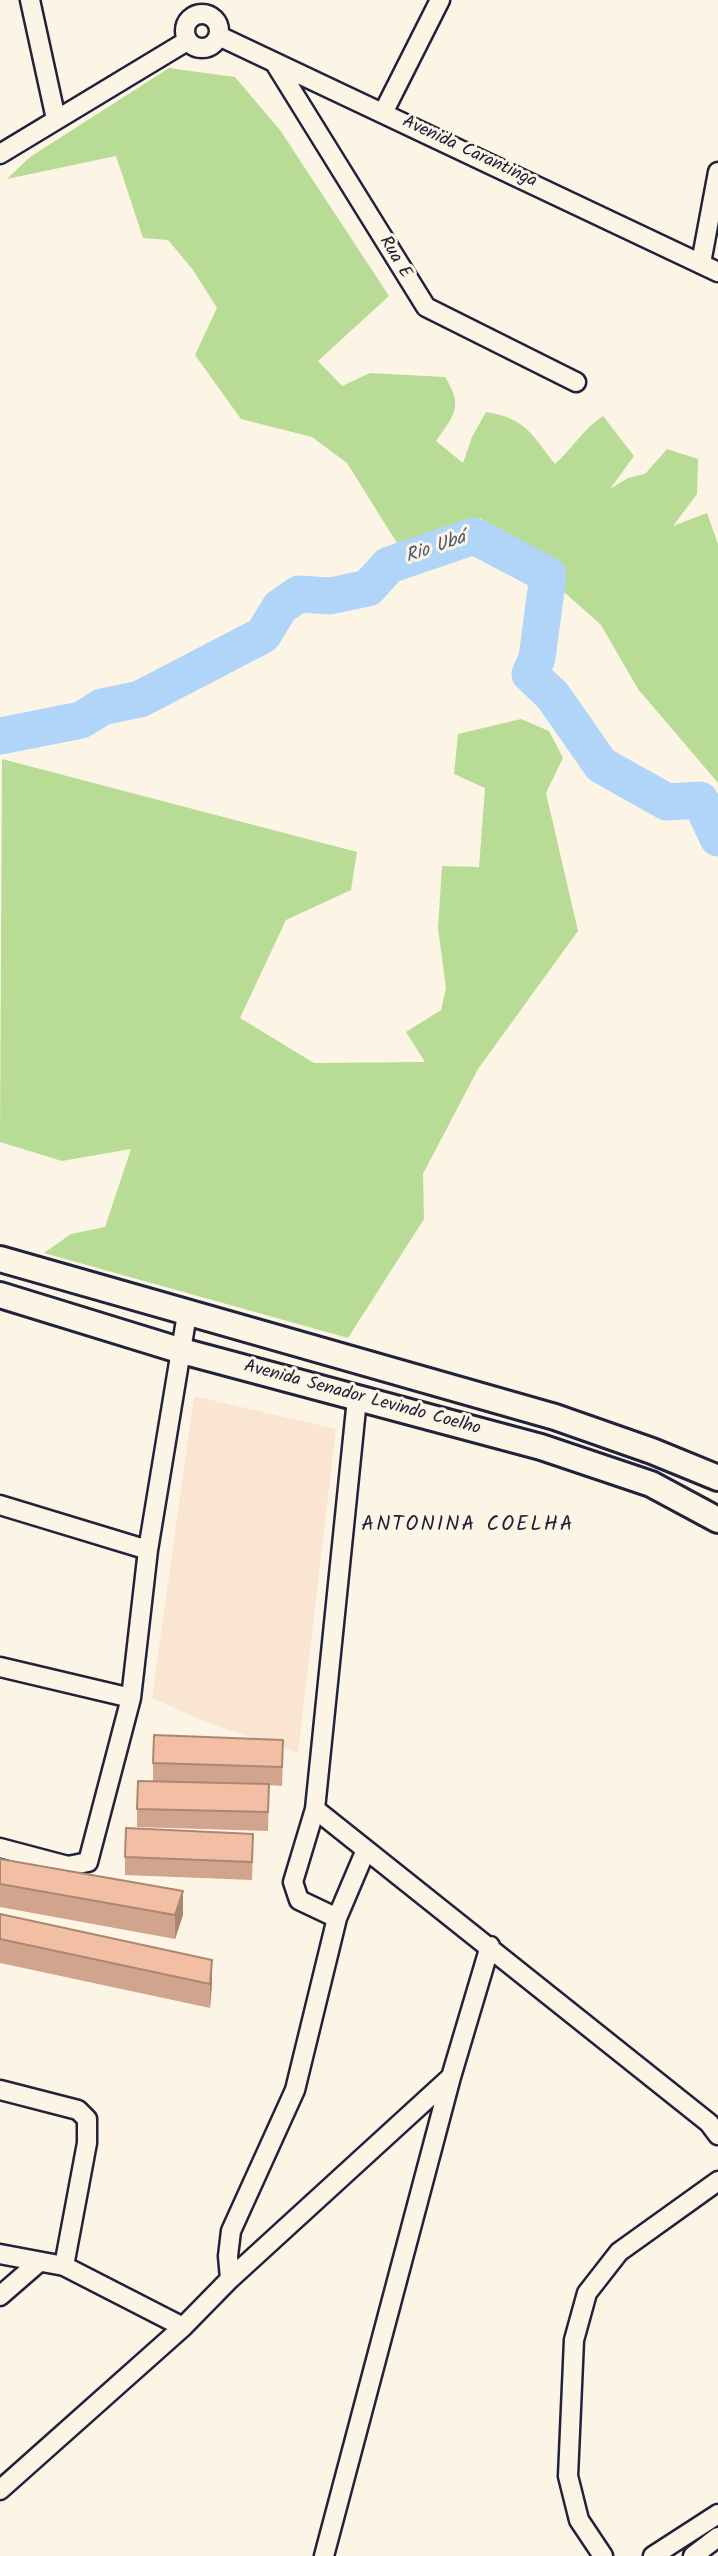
<!DOCTYPE html>
<meta charset="utf-8">
<style>
body{margin:0}
canvas{display:block;background:#fcf5e5}
</style>
<canvas width="718" height="2556"></canvas>
<script>
const c = document.querySelector('canvas').getContext('2d');
c.lineJoin = 'round';
function fill(path, color) {
  c.fillStyle = color;
  c.fill(path, 'evenodd');
}
function stroke(path, color, width, dash) {
  c.strokeStyle = color;
  c.lineWidth = width;
  c.lineCap = dash ? 'butt' : 'round';
  c.setLineDash(dash || []);
  c.stroke(path);
}
function drawText(font, color, halo, rows, align = 'center') {
  c.font = font + ' Kalam,sans-serif';
  c.lineWidth = 6;
  c.setLineDash([]);
  c.textBaseline = 'middle';
  c.strokeStyle = halo;
  c.fillStyle = color;
  for (const [text, x, y, turn = 0] of rows) {
    c.save();
    c.translate(x, y);
    c.rotate((+turn || 0) * Math.PI / 180);
    c.textAlign = isNaN(turn) ? turn : align;
    if (halo) c.strokeText(text, 0, 0);
    c.fillText(text, 0, 0);
    c.restore();
  }
}
fill(new Path2D(`
 M 194,1396 L 336,1429 L 298,1753 L 208,1723 L 152,1698 Z`), '#f9e5d2');
fill(new Path2D(`
 M 169,68 L 235,77 L 280,130 L 389,296 L 318,361 L 342,386 L 370,373 L 445,377 C 464,407 454,415 436,441 L 463,463 L 472,437 L 486,412 C 526,418 532,435 555,464 C 573,448 583,429 603,416 L 634,456 L 610,489 L 628,478 L 645,474 L 667,449 L 698,459 L 697,494 L 673,526 L 707,513 L 718,544 L 718,783 L 638,689 L 601,625 L 481,518 L 397,543 L 347,463 L 312,437 L 241,419 L 195,355 L 217,308 L 193,270 L 168,240 L 143,238 L 116,156 L 7,179 L 30,157 Z
 M 521,719 L 549,731 L 563,758 L 546,793 L 578,931 L 478,1069 L 423,1174 L 424,1219 L 348,1338 L 44,1253 L 71,1234 L 105,1227 L 131,1149 L 62,1161 L 0,1142 L 2,759 L 357,852 L 351,890 L 286,920 L 240,1018 L 314,1063 L 425,1062 L 406,1032 L 441,1010 L 446,988 L 438,928 L 442,866 L 479,867 L 485,788 L 454,774 L 458,734 Z`), '#b8dc96');
stroke(new Path2D(`
 M 0,736 L 81,720 L 102,707 L 140,699 L 263,635 L 280,607 L 299,594 L 330,596 L 368,588 L 389,565 L 474,536 L 548,575 L 537,658 L 530,674 L 553,696 L 601,765 L 667,802 L 700,800 L 718,838`), '#b0d5f9', 37);
const street = new Path2D(`
 M 30,0 L 56,119
 M185 31a17 17 0 1 1 34 0a17 17 0 1 1-34 0Z
 M 219,36 L 718,272
 M 276,65 L 426,307 L 576,382
 M 383,113 L 440,0
 M 0,154 L 187,41
 M 701,263 L 718,172
 M 0,1505 L 148,1550
 M 0,1667 L 131,1698
 M 315,1809 L 709,2123 L 718,2135
 M 0,1848 L 68,1866 L 88,1862 L 131,1698 L 148,1550 L 187,1314
 M 337,1918 L 299,1900 L 293,1882 L 315,1809 L 357,1399
 M 0,2090 L 78,2110 L 87,2119 L 87,2143 L 64,2266
 M 0,2254 L 64,2266 L 183,2327
 M 230,2279 L 228,2256 L 231,2231 L 295,2090 L 337,1918 L 365,1852
 M 0,2296 L 38,2263
 M 0,2490 L 183,2327 L 230,2279 L 451,2077
 M 324,2556 L 451,2077 L 490,1946
 M 603,2556 L 579,2520 L 568,2476 L 574,2340 L 587,2293 L 619,2252 L 718,2181
 M 653,2556 L 718,2514
 M 693,2556 L 718,2537`);
const secondary = new Path2D(`
 M 0,1259 L 555,1417 L 652,1451 L 718,1478
 M 0,1295 L 182,1351 L 541,1447 L 651,1484 L 718,1520`);
stroke(street, '#22223b', 23);
stroke(secondary, '#22223b', 30);
stroke(street, '#fcf5e5', 18);
stroke(secondary, '#fcf5e5', 24);
fill(new Path2D(`
 M 283,1758 L 282,1786 L 269,1785 L 268,1831 L 137,1827 L 137,1809 L 153,1781 L 153,1763 Z
 M 253,1852 L 252,1880 L 125,1875 L 125,1857 Z
 M 0,1859 L 183,1915 L 175,1939 L 0,1907 Z
 M 0,1914 L 212,1984 L 210,2008 L 0,1963 Z`), '#d1a48d');
fill(new Path2D(`
 M 183,1891 L 183,1915 L 175,1939 L 175,1915 Z
 M 212,1960 L 212,1984 L 210,2008 L 210,1984 Z`), '#aa8673');
const building = new Path2D(`
 M 154,1735 L 283,1740 L 282,1767 L 153,1763 Z
 M 138,1781 L 269,1784 L 268,1812 L 137,1809 Z
 M 126,1828 L 253,1834 L 252,1862 L 125,1857 Z
 M 0,1859 L 183,1891 L 175,1915 L 0,1884 Z
 M 0,1914 L 212,1960 L 210,1984 L 0,1939 Z`);
fill(building, '#f3bfa4');
stroke(building, '#aa8673', 2);
drawText('18px', '#22223b', '#fcf5e5', [
 ["Avenida Carantinga",469,153,25],
 ["Rua E",394,258,59],
 ["Avenida Senador Levindo Coelho",362,1399,15]
]);
drawText('italic 19px', '#4d5874', '#fcf5e5', [
 ["Rio Ubá",436,549,-19]
]);
c.letterSpacing = '2px';
drawText('21px', '#22223b', '#fcf5e5', [
 ["ANTONINA COELHA",468,1526]
]);
c.letterSpacing = '0px';
</script>
